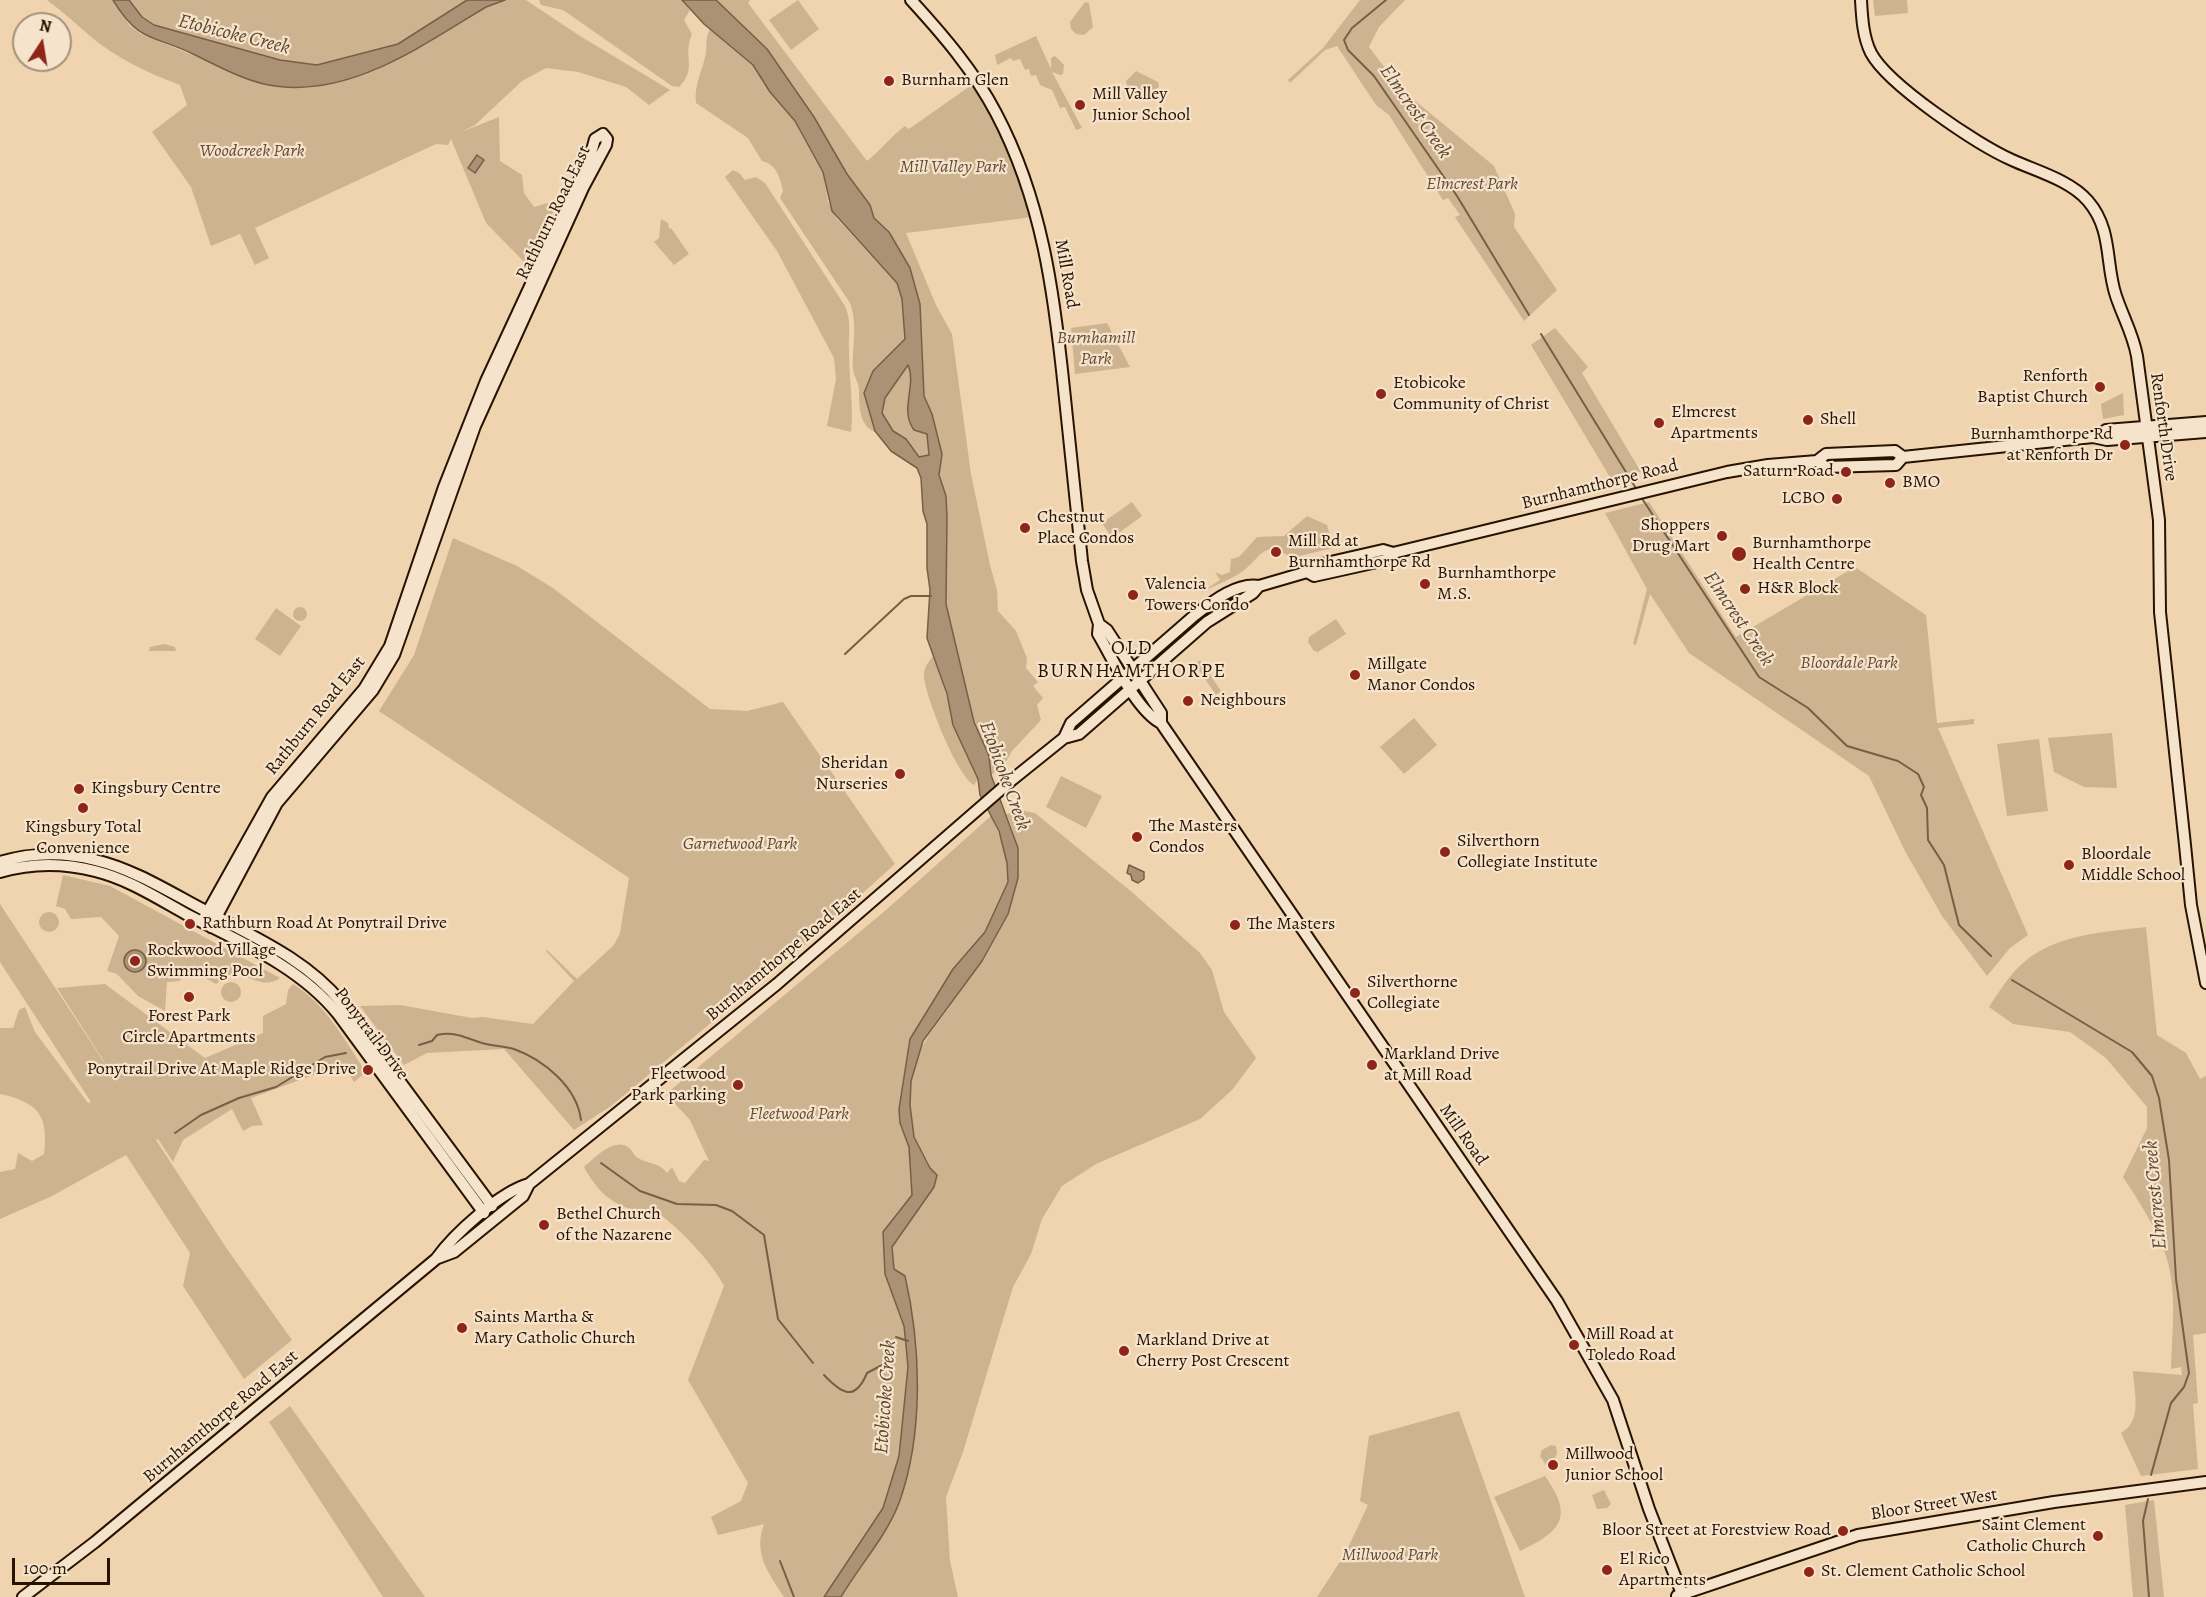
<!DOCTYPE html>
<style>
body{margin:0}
#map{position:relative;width:2206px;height:1597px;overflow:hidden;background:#f0d4af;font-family:Alegreya,serif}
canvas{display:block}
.north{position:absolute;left:12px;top:12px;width:60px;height:60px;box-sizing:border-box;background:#f5e3cb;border:2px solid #a3907a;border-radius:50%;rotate:12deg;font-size:16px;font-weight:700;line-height:24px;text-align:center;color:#271300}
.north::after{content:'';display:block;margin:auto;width:21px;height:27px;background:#8f2418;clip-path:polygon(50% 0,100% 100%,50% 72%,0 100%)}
.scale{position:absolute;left:12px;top:1558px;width:98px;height:27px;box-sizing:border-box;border:3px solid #271300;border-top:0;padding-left:8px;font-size:18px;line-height:21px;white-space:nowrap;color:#271300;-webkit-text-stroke:4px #f5e3cb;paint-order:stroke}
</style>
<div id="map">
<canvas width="2206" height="1597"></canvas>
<div class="north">N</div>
<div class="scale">100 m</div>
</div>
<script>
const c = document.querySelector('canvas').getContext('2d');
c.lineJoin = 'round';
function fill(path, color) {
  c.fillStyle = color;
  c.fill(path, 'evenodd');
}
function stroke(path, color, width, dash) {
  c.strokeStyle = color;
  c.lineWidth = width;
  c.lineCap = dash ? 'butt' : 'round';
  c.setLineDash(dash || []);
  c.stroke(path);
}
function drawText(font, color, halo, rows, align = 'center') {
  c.font = font + ' Alegreya,serif';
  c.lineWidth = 4.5;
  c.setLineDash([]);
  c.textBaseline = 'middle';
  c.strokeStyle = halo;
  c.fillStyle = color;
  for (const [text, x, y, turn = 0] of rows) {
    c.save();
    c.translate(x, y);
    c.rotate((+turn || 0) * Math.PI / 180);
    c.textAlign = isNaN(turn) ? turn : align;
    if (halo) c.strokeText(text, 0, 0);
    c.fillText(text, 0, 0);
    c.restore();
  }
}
fill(new Path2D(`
 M 47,0 L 113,0 L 130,26 L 141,34 L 264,84 L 309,87 L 376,70 L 486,7 L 505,0 L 526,0 L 580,36 L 670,90 L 649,105 L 626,87 L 578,72 L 546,68 L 522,81 L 475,125 L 461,132 L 499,117 L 500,161 L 522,175 L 524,193 L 534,207 L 558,200 L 530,268 L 486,223 L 451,139 L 448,145 L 436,144 L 255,228 L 269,258 L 255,265 L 240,234 L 211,246 L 191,187 L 152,132 L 187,105 L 180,85 C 148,73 116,58 90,36 C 75,23 62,11 47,0 Z
 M 129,0 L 467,0 L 398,44 L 317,65 L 280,60 L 154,25 L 142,17 Z
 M 539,0 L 682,0 L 690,10 L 684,20 L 692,34 C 682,56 698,68 679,87 L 672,86 L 563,10 L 541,5 Z
 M 716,0 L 750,0 L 748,3 L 867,161 C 881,150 891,136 905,126 L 909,129 L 973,84 L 1013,158 L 1033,217 L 906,233 L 936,305 L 952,334 L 971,474 L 990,565 L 997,590 L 998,611 L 1016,631 L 1027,658 L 1026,668 L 1038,682 L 1033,686 L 1043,698 L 1037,705 L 1041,720 L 1012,751 L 1003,767 L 991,775 L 989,756 L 974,722 L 946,604 L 947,517 L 946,496 L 939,475 L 942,454 L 932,414 L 924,396 L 920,304 L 910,268 L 889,232 L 874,219 L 870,205 L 847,174 L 767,49 Z
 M 798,0 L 819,29 L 791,50 L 769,20 Z
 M 1360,0 L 1405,0 L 1379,27 L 1369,47 L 1401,89 L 1494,166 L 1515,214 L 1514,227 L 1557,290 L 1524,321 L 1455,217 L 1460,215 L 1448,198 L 1443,200 L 1389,115 L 1376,105 L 1337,46 L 1325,50 L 1290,83 L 1288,80 L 1323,48 Z
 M 1873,0 L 1907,0 L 1908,13 L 1875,16 Z
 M 1085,2 L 1089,3 L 1093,27 L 1084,35 L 1076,34 L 1071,29 L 1070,22 Z
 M 710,29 L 753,65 L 770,92 L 795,121 L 823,172 L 828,202 L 837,219 L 897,283 L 902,299 L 905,339 L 873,371 L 864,393 L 875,432 C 859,426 859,405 859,391 C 859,383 854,377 853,369 C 852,346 858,325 850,303 L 780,198 L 783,191 C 780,177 777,165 762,161 L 748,138 L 696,103 C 694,83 703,71 706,52 C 707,43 705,38 710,29 Z
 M 1036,36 L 1051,69 L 1051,58 L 1055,56 L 1064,65 L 1063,74 L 1060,75 L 1052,72 L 1082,128 L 1076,130 L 1065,107 L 1060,108 L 1052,90 L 1040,85 L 1036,75 L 1031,76 L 1029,69 L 1025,70 L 1020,59 L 1013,61 L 1011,58 L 997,65 L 995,55 Z
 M 1136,71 L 1158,82 L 1159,87 L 1142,98 L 1129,95 L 1126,81 Z
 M 733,170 L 739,173 L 745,180 L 756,177 L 765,183 L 845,306 C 852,322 848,335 849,352 C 849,379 854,405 851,432 L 827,426 L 836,379 L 834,358 L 777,251 L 725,177 Z
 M 661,219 L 668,223 L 669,229 L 671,228 L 689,254 L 674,265 L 654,242 L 659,238 Z
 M 1107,323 L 1130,367 L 1075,374 L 1071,328 Z
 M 1555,328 L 1588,367 L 1582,373 L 1641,472 L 1633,474 L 1635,479 L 1614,484 L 1531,345 Z
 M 908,365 L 911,376 L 908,418 L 921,433 L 927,434 L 929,455 L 919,457 L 906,439 L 893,431 L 882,414 L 885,398 Z
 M 2123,393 L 2124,415 L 2103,419 L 2101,404 Z
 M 1132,502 L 1142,516 L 1112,538 L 1102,523 Z
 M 1649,502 L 1736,637 L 1855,567 L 1926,615 L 1937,723 L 1974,719 L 1974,724 L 1938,728 L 2028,935 L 2010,948 L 1987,976 L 1942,916 L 1905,851 L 1869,776 L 1689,653 L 1650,594 L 1636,645 L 1633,644 L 1647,589 L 1605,513 Z
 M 1307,516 L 1327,525 L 1333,548 L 1291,558 C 1265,538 1262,556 1243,571 C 1231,580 1213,586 1200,593 L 1220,580 L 1215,572 L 1222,575 L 1230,572 L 1231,559 L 1239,557 L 1257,537 L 1284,536 Z
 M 453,538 L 517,566 L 553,588 L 710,709 L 747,711 L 783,702 L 895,864 L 813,938 L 611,1106 L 574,1130 L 504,1049 L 427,1053 L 404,1065 L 360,1006 L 400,1005 L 472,1018 L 482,1017 L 533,1024 L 574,981 L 546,951 L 547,950 L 577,979 L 614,945 L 620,933 L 629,878 L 379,711 L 414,655 Z
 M293 614a7 7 0 1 1 14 0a7 7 0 1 1-14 0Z
 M 276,608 L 301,626 L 280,656 L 255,639 Z
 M 1336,619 L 1346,634 L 1318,652 L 1314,651 L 1308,642 L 1309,637 Z
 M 164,644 L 175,647 L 176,651 L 149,651 L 150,647 Z
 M 933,656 C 949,700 956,737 978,779 L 974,785 C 957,776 926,698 924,677 C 923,669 928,662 933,656 Z
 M 1200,660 L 1221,691 L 1216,695 L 1195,664 Z
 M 1414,718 L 1437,745 L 1404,774 L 1380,747 Z
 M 2112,733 L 2117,788 L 2084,787 L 2054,772 L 2048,738 Z
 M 2039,739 L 2048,811 L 2007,816 L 1997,744 Z
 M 1061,776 L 1102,796 L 1086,828 L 1046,807 Z
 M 1020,810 L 1035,813 L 1133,893 L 1200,953 L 1212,970 L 1224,1012 L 1256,1058 L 1232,1090 L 1200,1119 L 1096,1164 L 1062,1186 L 1042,1219 L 1031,1254 L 1013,1287 L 963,1452 L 946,1497 L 950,1561 L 958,1597 L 784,1597 C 768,1572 753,1554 764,1524 L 718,1535 L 711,1517 L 741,1501 L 748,1483 L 688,1380 L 724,1286 C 714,1265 681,1230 662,1216 C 657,1212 646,1213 640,1211 C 612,1206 597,1191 584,1167 C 594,1159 614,1136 629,1148 C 632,1150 634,1156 638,1158 C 650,1165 659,1162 667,1173 L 672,1167 L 679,1181 L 685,1183 L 704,1160 L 709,1161 L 690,1120 L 666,1094 L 886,910 L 992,815 L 1005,852 L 1008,875 L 1006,891 L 985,932 L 953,969 L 910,1039 L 899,1109 L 900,1123 L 909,1147 L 912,1195 L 883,1232 L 885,1273 L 891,1261 L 892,1247 L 934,1187 C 932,1178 931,1168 927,1160 C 923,1152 917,1145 914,1136 C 908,1120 909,1098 911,1081 C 916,1049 930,1034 948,1009 C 989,951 1041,887 1006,814 Z
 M 63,875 L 110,886 L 280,978 C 263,990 250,975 232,973 L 216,984 L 187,968 L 180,981 L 167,982 L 165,1011 L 138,996 L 117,974 L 107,971 L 119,936 L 101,917 L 71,919 L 65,909 L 56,906 Z
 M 0,904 L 127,1097 L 57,988 L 105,984 L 205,1058 L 263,1033 L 263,1016 L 286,1004 L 288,990 L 293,984 C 326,1004 345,1041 366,1072 L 354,1082 L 343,1064 L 251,1098 L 263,1125 L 252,1126 L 243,1131 L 232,1109 L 183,1140 L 173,1162 L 158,1139 L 156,1140 L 227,1249 L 292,1340 L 244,1379 L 183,1286 L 190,1253 L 126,1155 L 52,1196 L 0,1219 L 0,1172 L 15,1169 L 18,1153 L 32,1161 L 44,1154 C 49,1114 37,1102 0,1094 L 0,1028 L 13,1028 L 19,1010 L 25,1007 L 35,1032 L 88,1103 L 91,1102 L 0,962 Z
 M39 922a10 10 0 1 1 20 0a10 10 0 1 1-20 0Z
 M 2146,927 L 2157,1035 L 2186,1053 L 2200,1079 L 2206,1076 L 2206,1333 L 2193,1335 L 2198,1403 L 2193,1404 L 2198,1469 L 2141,1476 L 2121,1433 C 2143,1421 2134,1392 2133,1371 L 2182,1375 L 2181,1367 L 2171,1369 C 2172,1334 2177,1293 2167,1259 C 2157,1229 2140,1203 2123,1177 L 2147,1128 L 2147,1107 L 2106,1058 L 2070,1032 L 2013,1024 L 1989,1007 C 1999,992 2009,975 2023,963 C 2056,934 2104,932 2146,927 Z
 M221 992a10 10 0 1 1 20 0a10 10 0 1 1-20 0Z
 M 290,1406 L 425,1597 L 383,1597 L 269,1422 Z
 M 1459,1411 L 1525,1597 L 1317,1597 L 1345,1554 L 1368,1505 L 1360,1501 L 1369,1436 Z
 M 1551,1445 L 1556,1446 L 1557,1454 L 1551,1464 L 1546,1465 L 1540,1456 L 1542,1450 Z
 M 1545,1476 C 1574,1517 1562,1531 1520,1551 L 1494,1497 Z
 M 1604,1490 L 1611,1504 L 1607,1508 L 1597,1509 L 1592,1495 Z
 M 2154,1500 L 2164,1597 L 2133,1597 L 2125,1505 Z`), '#ceb391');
const water = new Path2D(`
 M 113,0 L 129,0 L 142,17 L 154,25 L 280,60 L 317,65 L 398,44 L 467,0 L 505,0 L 486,7 C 421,46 345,102 264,84 C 239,78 216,65 193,54 C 152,34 140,44 113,0 Z
 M 682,0 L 716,0 L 767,49 L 814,117 L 847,174 L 870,205 L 874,218 L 889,232 L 910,268 L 920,304 L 924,396 L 932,414 L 942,454 L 939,475 L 946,496 L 947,517 L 946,604 L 974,722 L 989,756 L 991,775 L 1018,848 L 1018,878 L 1008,914 L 982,961 L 923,1041 L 911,1081 L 910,1105 L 914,1137 L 930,1168 L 937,1175 L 934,1187 L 892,1247 L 894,1269 L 905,1276 C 921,1346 924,1434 899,1503 C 886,1537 859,1566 841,1597 L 824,1597 L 883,1508 L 899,1456 L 908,1367 L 906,1345 L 904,1326 L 885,1274 L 883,1232 L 912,1195 L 909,1147 L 900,1123 L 899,1109 L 910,1039 L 953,969 L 985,932 L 1008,882 L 1007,863 L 999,831 L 980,795 L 978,779 L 953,725 L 947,694 L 927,638 L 930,590 L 927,568 L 927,524 L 923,511 L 921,478 L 917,468 L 891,451 L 875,431 L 864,393 L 873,371 L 905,339 L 902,299 L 897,283 L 832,211 L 823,172 L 795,121 L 770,92 L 753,65 L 704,24 ZM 908,365 C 917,385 899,410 914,430 L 927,434 L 929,455 L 919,457 L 906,439 L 893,431 L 882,413 L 885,398 Z
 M 477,155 L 484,160 L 475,173 L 468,168 Z
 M 1129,865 L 1144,872 L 1144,879 L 1138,883 L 1132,880 L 1131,875 L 1127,873 Z
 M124 961a11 11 0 1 1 22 0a11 11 0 1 1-22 0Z`);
fill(water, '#ac9274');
stroke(water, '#775f46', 1.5);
stroke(new Path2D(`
 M 1386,0 L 1352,28 L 1344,40 L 1348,50 L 1374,76 L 1457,196 L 1529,315
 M 1541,334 L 1637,490
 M 1641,497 L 1759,677 L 1808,708 L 1847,746 L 1898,761 L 1918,774 L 1924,787 L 1921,795 L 1927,808 L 1928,840 L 1944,865 L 1959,925 L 1991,956
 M 845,654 L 904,599 L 911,596 L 931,596
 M 2012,980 L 2132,1052 L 2152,1076 L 2159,1098 L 2169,1160 L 2176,1279 L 2189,1373 L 2184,1387 L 2171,1403 L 2151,1475
 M 419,1045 L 432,1041 L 437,1035 C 456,1031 465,1038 482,1043 C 492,1046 503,1046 514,1049 C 544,1060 577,1087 581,1120
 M 175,1133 L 201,1115 L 239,1098 L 276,1087 L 325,1057 L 346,1053
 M 601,1163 L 640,1191 L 677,1204 L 716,1205 L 732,1211 L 764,1235 L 778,1319 L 813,1363
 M 896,1337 L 908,1341
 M 824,1375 C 842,1394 855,1402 867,1373 L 884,1364 L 890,1340
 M 2148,1499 L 2143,1521 L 2149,1597
 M 780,1561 L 794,1597`), '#775f46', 2);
const secondary = new Path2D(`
 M 911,0 C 943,35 974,71 996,113 C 1042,200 1054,292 1064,389 C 1070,446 1076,503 1082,561 L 1087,590 L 1099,624 L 1098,634 C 1113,659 1136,710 1161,723 L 1557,1301 L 1613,1400 L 1649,1509 L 1682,1594
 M 1861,0 C 1862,18 1863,37 1871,53 C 1888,85 1978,145 2012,160 C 2036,171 2070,180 2088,201 C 2113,230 2105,264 2116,296 C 2123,317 2133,334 2137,356 L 2159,520 L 2160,612 L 2185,845 L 2191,905 L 2206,983
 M 2098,437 L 2106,430 L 2206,422
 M 1817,461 L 1826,467 L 1896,465 L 1903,457 L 2093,437 L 2107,440 L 2206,432
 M 1307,572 L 1314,576 L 1386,560 L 1393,553
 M 1099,624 L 1107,630 L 1161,713 L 1161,723
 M 1064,738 L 1071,723 L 1195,615 C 1212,602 1237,582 1259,586
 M 0,862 C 30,853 64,852 95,860 C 133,869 168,891 202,909 C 251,936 305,958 341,1002 L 492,1206
 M 0,872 C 31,863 64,863 95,871 C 128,879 157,898 186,914 C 240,942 299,966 338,1014 L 484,1213
 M 202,922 L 272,797 L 364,689 L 390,646 L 444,487 L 486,381 L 590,157 L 595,139 L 603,134 L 607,139 L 606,145 L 583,188 L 475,426 L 394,655 L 373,690 L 277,803 L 211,927
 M 438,1258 L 454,1252 L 523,1196 L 529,1184
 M 1677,1596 L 1858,1535 L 2054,1502 L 2206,1482
 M 23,1597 L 95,1542 L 436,1259 C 454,1234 500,1192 529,1184 L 777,984 L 1013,779 L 1064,738 L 1079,734 L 1207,622 L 1253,593 L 1259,586 L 1307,572 L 1313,566 L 1383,550 L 1393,553 L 1727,472 L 1768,465 L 1817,461 L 1826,454 L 1895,451 L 1903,457`);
stroke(secondary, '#271300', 14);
stroke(secondary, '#f5e3cb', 10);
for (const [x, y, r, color] of [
 [889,81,6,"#8f2418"],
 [1080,105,6,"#8f2418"],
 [2100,387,6,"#8f2418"],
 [1381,394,6,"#8f2418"],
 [1808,420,6,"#8f2418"],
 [1659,423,6,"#8f2418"],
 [2125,445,6,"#8f2418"],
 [1846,472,6,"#8f2418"],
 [1890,483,6,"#8f2418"],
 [1837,499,6,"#8f2418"],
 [1025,528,6,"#8f2418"],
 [1722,536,6,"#8f2418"],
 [1276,552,6,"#8f2418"],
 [1739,554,8,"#8f2418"],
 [1425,584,6,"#8f2418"],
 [1745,589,6,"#8f2418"],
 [1133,595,6,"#8f2418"],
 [1355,675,6,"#8f2418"],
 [1188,701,6,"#8f2418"],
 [900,774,6,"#8f2418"],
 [79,789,6,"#8f2418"],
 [83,808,6,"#8f2418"],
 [1137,837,6,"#8f2418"],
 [1445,852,6,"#8f2418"],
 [2069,865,6,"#8f2418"],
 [190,924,6,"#8f2418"],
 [1235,925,6,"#8f2418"],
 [135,961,6,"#8f2418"],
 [1355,993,6,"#8f2418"],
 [189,997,6,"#8f2418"],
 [1372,1065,6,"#8f2418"],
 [368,1070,6,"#8f2418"],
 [738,1085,6,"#8f2418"],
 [544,1225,6,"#8f2418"],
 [462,1328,6,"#8f2418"],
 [1574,1345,6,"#8f2418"],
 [1124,1351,6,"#8f2418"],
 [1553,1465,6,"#8f2418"],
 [1843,1531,6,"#8f2418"],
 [2098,1536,6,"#8f2418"],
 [1607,1570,6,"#8f2418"],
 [1809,1572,6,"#8f2418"]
]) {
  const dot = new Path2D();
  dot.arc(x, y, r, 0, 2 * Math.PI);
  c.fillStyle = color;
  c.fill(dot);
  stroke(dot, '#f5e3cb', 2);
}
drawText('18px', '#271300', '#f5e3cb', [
 ["Burnham Glen",901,81],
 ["Mill Valley",1092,95],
 ["Junior School",1092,116],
 ["Renforth",2088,377,"right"],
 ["Baptist Church",2088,398,"right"],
 ["Etobicoke",1393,384],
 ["Community of Christ",1393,405],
 ["Elmcrest",1671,413],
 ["Apartments",1671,434],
 ["Shell",1820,420],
 ["Burnhamthorpe Rd",2113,435,"right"],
 ["at Renforth Dr",2113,456,"right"],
 ["Saturn Road",1834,472,"right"],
 ["BMO",1902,483],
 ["LCBO",1825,499,"right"],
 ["Chestnut",1037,518],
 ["Place Condos",1037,539],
 ["Shoppers",1710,526,"right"],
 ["Drug Mart",1710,547,"right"],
 ["Mill Rd at",1288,542],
 ["Burnhamthorpe Rd",1288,563],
 ["Burnhamthorpe",1752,544],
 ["Health Centre",1752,565],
 ["Burnhamthorpe",1437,574],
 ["M.S.",1437,595],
 ["Valencia",1145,585],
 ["Towers Condo",1145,606],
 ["H&R Block",1757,589],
 ["Millgate",1367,665],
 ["Manor Condos",1367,686],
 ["Neighbours",1200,701],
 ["Sheridan",888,764,"right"],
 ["Nurseries",888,785,"right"],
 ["Kingsbury Centre",91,789],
 ["The Masters",1149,827],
 ["Condos",1149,848],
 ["Kingsbury Total",83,828,"center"],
 ["Convenience",83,849,"center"],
 ["Silverthorn",1457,842],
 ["Collegiate Institute",1457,863],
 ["Bloordale",2081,855],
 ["Middle School",2081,876],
 ["Rathburn Road At Ponytrail Drive",202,924],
 ["The Masters",1247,925],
 ["Rockwood Village",147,951],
 ["Swimming Pool",147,972],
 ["Silverthorne",1367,983],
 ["Collegiate",1367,1004],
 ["Forest Park",189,1017,"center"],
 ["Circle Apartments",189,1038,"center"],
 ["Markland Drive",1384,1055],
 ["at Mill Road",1384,1076],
 ["Ponytrail Drive At Maple Ridge Drive",356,1070,"right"],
 ["Fleetwood",726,1075,"right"],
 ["Park parking",726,1096,"right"],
 ["Bethel Church",556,1215],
 ["of the Nazarene",556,1236],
 ["Saints Martha &",474,1318],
 ["Mary Catholic Church",474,1339],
 ["Mill Road at",1586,1335],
 ["Toledo Road",1586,1356],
 ["Markland Drive at",1136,1341],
 ["Cherry Post Crescent",1136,1362],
 ["Millwood",1565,1455],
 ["Junior School",1565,1476],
 ["Saint Clement",2086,1526,"right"],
 ["Catholic Church",2086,1547,"right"],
 ["Bloor Street at Forestview Road",1831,1531,"right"],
 ["El Rico",1619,1560],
 ["Apartments",1619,1581],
 ["St. Clement Catholic School",1821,1572]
], 'left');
drawText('italic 18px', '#614b33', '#f5e3cb', [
 ["Woodcreek Park",252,152],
 ["Mill Valley Park",953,168],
 ["Elmcrest Park",1472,185],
 ["Burnhamill",1096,339],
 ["Park",1096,360],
 ["Bloordale Park",1849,664],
 ["Garnetwood Park",740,845],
 ["Fleetwood Park",799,1115],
 ["Millwood Park",1390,1556]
]);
drawText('18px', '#271300', '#f5e3cb', [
 ["Rathburn Road East",554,213,-64],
 ["Mill Road",1066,274,80],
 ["Renforth Drive",2163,427,82],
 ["Burnhamthorpe Road",1600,485,-14],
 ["Rathburn Road East",316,716,-51],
 ["Burnhamthorpe Road East",784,955,-40],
 ["Ponytrail Drive",371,1034,53],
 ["Mill Road",1463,1135,55],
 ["Burnhamthorpe Road East",221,1417,-40],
 ["Bloor Street West",1934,1505,-9]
]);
drawText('italic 20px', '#5c462e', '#f5e3cb', [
 ["Etobicoke Creek",234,35,14],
 ["Elmcrest Creek",1415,112,55],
 ["Elmcrest Creek",1738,619,56],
 ["Etobicoke Creek",1004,776,70],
 ["Elmcrest Creek",2156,1195,-95],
 ["Etobicoke Creek",886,1397,-86]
]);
c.letterSpacing = '1.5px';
drawText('20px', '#271300', '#f5e3cb', [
 ["OLD",1132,649],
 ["BURNHAMTHORPE",1132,672]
]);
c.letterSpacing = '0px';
</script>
